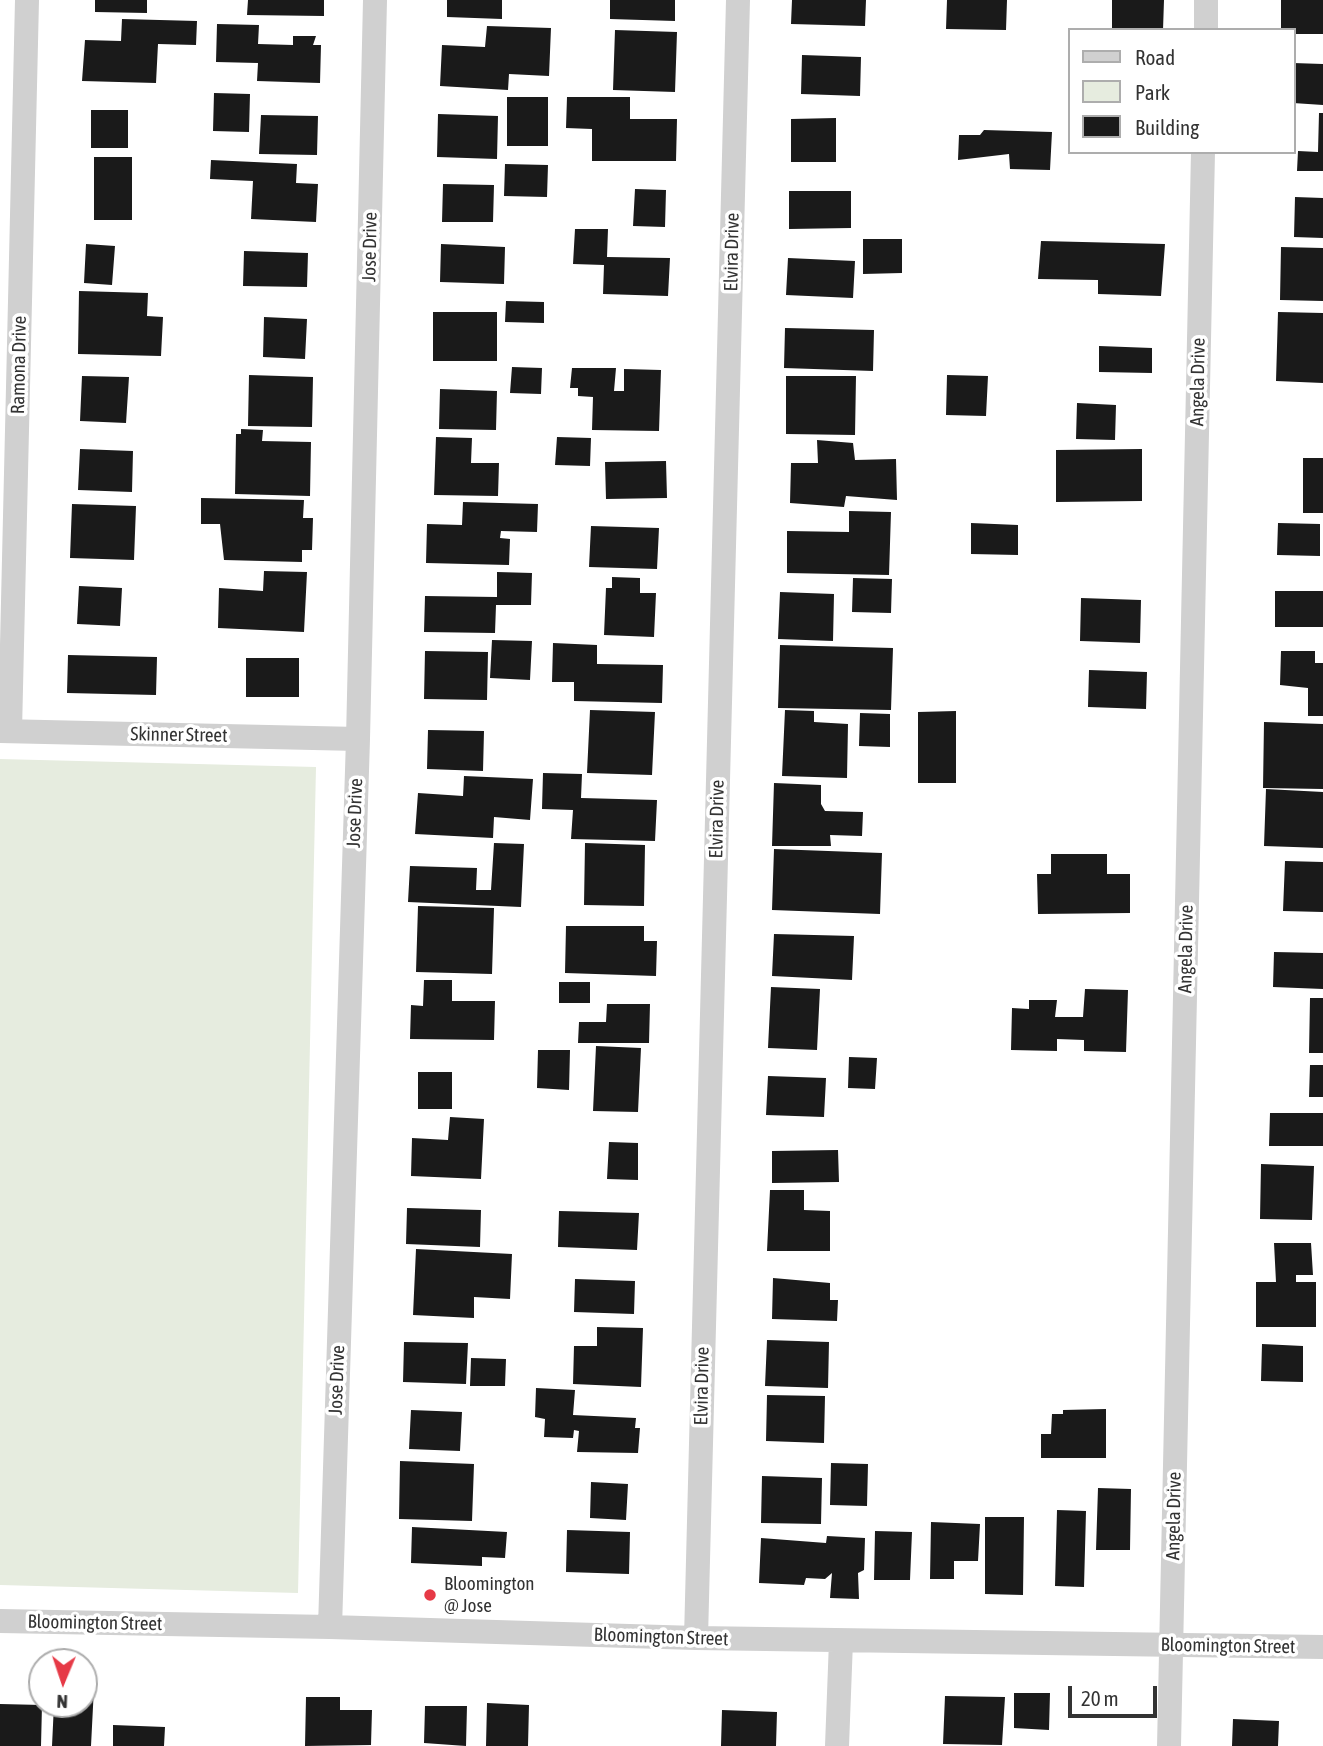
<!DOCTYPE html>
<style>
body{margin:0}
#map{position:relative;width:1323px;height:1746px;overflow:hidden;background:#fff;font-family:"Asap Condensed",sans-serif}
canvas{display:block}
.legend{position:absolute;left:1068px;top:28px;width:228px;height:126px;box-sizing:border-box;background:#fff;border:2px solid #adadad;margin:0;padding:9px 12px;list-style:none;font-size:21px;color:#333}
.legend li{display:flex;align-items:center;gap:14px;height:35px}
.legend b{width:35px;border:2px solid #adadad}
.north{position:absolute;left:28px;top:1648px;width:70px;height:70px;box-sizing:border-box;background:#fff;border:2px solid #adadad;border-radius:50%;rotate:182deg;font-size:19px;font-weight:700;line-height:28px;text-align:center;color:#333}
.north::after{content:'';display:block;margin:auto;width:24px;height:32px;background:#e63946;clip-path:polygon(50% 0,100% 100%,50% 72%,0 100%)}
.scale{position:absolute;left:1068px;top:1686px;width:89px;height:32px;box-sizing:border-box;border:4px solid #333;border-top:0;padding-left:9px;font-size:21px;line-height:24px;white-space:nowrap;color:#333;-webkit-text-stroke:5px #fff;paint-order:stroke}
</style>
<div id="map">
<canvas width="1323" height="1746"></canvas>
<ul class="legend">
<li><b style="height:9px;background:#d0d0d0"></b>Road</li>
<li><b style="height:19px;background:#e6ecdf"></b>Park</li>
<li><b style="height:19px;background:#1a1a1a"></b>Building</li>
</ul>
<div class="north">N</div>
<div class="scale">20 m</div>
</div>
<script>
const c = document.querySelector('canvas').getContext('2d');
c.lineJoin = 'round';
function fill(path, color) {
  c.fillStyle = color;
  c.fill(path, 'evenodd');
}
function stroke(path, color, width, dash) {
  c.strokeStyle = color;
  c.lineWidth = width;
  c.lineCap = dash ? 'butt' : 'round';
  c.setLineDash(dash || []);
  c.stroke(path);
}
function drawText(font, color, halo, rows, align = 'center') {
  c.font = font + ' "Asap Condensed",sans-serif';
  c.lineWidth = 7;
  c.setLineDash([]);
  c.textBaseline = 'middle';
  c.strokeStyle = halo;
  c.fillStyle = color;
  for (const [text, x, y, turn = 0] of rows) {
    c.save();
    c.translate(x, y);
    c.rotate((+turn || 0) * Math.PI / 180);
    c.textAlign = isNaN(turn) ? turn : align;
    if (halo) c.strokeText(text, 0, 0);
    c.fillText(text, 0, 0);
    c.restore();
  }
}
fill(new Path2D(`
 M 0,759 L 316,767 L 298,1593 L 0,1585 Z`), '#e6ecdf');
fill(new Path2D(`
 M 95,0 L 147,0 L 147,13 L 95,12 Z
 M 248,0 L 324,0 L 324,16 L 247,15 Z
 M 447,0 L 502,0 L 502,19 L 447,17 Z
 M 610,0 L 675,0 L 675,21 L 610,19 Z
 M 792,0 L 866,0 L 865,26 L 791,24 Z
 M 947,0 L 1007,0 L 1006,30 L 946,29 Z
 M 1112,0 L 1164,0 L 1163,30 L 1112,30 Z
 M 1281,0 L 1323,0 L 1323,34 L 1293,34 L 1293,30 L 1281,30 Z
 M 122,19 L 197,21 L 196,45 L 158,44 L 156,83 L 82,81 L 85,40 L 121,41 Z
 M 217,24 L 259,25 L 258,44 L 293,45 L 293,36 L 316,36 L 313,45 L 321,45 L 320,83 L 257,81 L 258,63 L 216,62 Z
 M 487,26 L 551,28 L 549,76 L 509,74 L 508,90 L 440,86 L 442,45 L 485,47 Z
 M 615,30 L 677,32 L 675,92 L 613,90 Z
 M 802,55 L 861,57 L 860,96 L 801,94 Z
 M 1293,63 L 1323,64 L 1323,105 L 1293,103 Z
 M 214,93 L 250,94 L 249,132 L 213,131 Z
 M 507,97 L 548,97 L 548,146 L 507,146 Z
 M 567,97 L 630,97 L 630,119 L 677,119 L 676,161 L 592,161 L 592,129 L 566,128 Z
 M 91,110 L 128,110 L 128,148 L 91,148 Z
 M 1319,113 L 1323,113 L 1323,171 L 1297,171 L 1298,151 L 1318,152 Z
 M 438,114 L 498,116 L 497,159 L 437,157 Z
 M 261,115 L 318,116 L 317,155 L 259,154 Z
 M 836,118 L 836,162 L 791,162 L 791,119 Z
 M 984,130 L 1052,132 L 1050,170 L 1010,169 L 1009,154 L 958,160 L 959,135 L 980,135 Z
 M 94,157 L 132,157 L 132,220 L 94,220 Z
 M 211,160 L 297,164 L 296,183 L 318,184 L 316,222 L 251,219 L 253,181 L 210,179 Z
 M 505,164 L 548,165 L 547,197 L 504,196 Z
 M 443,184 L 494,185 L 493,222 L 442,222 Z
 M 635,189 L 666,190 L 665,227 L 633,226 Z
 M 789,191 L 851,191 L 851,228 L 789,229 Z
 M 1295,197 L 1323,198 L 1323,238 L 1294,237 Z
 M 575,229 L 608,229 L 607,257 L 670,258 L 668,296 L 603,294 L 604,265 L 573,264 Z
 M 863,239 L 902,239 L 902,273 L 863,274 Z
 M 1041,241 L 1165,244 L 1161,296 L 1098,294 L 1098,280 L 1038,279 Z
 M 86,244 L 115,246 L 112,285 L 84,283 Z
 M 441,244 L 505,247 L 504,284 L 440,282 Z
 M 1281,247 L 1323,248 L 1323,301 L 1280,300 Z
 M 244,251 L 308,253 L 307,287 L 243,286 Z
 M 788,258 L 855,261 L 853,298 L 786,295 Z
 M 79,291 L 148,293 L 147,316 L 163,317 L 161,356 L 78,354 Z
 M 506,301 L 544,302 L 544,323 L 505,322 Z
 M 433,312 L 497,312 L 497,361 L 433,361 Z
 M 1278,312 L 1323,313 L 1323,383 L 1276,381 Z
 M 264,317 L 307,319 L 305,359 L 263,357 Z
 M 785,328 L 874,330 L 873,371 L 784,368 Z
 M 1099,346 L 1152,348 L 1152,373 L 1099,372 Z
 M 512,367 L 542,368 L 541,394 L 510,393 Z
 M 572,368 L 616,368 L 614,391 L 624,391 L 624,369 L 661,370 L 659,431 L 592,430 L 593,397 L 578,396 L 578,388 L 570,388 Z
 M 249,375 L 313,377 L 312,427 L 248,426 Z
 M 947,375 L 988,376 L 986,416 L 946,415 Z
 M 82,376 L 129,377 L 126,423 L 80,421 Z
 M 786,376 L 856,376 L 855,435 L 786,434 Z
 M 440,389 L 497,391 L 496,430 L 439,429 Z
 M 1077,403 L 1116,405 L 1115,440 L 1076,439 Z
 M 241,429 L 263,430 L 262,441 L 311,442 L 310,496 L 235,494 L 236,434 L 241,434 Z
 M 436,437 L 472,438 L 471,463 L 499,463 L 498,496 L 434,495 Z
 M 557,437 L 591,438 L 590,466 L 555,465 Z
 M 817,440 L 853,443 L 855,460 L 896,459 L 897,500 L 846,496 L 844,507 L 790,503 L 791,463 L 818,463 Z
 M 80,449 L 133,451 L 132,492 L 78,490 Z
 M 1142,449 L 1142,501 L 1056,502 L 1056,450 Z
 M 1303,458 L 1323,458 L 1323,513 L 1303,513 Z
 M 666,461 L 667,498 L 606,499 L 605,462 Z
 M 201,498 L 304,500 L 303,518 L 313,518 L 312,550 L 302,550 L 302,562 L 224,560 L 220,524 L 201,524 Z
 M 463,502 L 538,504 L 537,532 L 501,531 L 500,538 L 510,539 L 509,565 L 426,563 L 427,524 L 462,525 Z
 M 72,504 L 136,506 L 134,560 L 70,558 Z
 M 849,511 L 891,512 L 889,575 L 787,573 L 787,531 L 849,532 Z
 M 971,523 L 1018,525 L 1018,555 L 971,554 Z
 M 1278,523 L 1320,524 L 1320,556 L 1277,555 Z
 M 591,526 L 659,528 L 657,569 L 589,567 Z
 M 264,571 L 307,572 L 304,632 L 218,628 L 219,588 L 263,591 Z
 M 497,572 L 532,573 L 531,605 L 496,605 L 495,633 L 424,632 L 425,596 L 497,597 Z
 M 612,577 L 640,578 L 640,593 L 656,593 L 654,637 L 604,635 L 606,588 L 612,588 Z
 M 853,578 L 892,579 L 891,613 L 852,612 Z
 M 79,586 L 122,588 L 120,626 L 77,624 Z
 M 1275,591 L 1323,591 L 1323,627 L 1275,627 Z
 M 780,592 L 834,594 L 833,641 L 778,639 Z
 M 1081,598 L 1141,600 L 1140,643 L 1080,641 Z
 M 492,640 L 532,641 L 530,680 L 490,678 Z
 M 553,643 L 597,645 L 597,664 L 663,665 L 662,703 L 574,701 L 574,682 L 552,682 Z
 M 780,645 L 893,648 L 891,710 L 778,708 Z
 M 425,651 L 488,652 L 487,700 L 424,699 Z
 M 1281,651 L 1315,651 L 1315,663 L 1323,663 L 1323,716 L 1308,716 L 1308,688 L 1280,685 Z
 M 68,655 L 157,657 L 156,695 L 67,693 Z
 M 246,658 L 299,658 L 299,697 L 246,697 Z
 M 1089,670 L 1147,672 L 1146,709 L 1088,707 Z
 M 590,710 L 655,712 L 652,775 L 587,773 Z
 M 785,710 L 814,711 L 814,722 L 848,724 L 847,778 L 782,776 Z
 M 956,711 L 956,783 L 918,783 L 918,712 Z
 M 860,713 L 890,714 L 890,747 L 859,746 Z
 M 1264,722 L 1323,724 L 1323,789 L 1263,788 Z
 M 428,730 L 484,731 L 483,771 L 427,769 Z
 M 543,773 L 582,774 L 581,798 L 657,800 L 655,841 L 571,839 L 573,810 L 542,809 Z
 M 464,776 L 533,779 L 530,820 L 494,817 L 493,838 L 415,834 L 418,793 L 463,796 Z
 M 774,783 L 821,785 L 821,804 L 825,811 L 863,812 L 862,836 L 830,835 L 831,846 L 772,846 Z
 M 1266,789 L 1323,792 L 1323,848 L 1264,846 Z
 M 494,843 L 524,844 L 521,907 L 408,902 L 410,866 L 477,868 L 476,890 L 491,890 Z
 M 585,843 L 645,845 L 644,906 L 584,905 Z
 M 774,849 L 882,853 L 880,914 L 772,910 Z
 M 1051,854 L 1107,854 L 1107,874 L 1130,874 L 1130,913 L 1038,914 L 1037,874 L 1051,874 Z
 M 1285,861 L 1323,862 L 1323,912 L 1283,911 Z
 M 418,906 L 494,908 L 492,974 L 416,972 Z
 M 566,926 L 644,926 L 644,941 L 657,941 L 656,976 L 565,973 Z
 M 774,934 L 854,936 L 852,980 L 772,976 Z
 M 1274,952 L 1323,953 L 1323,989 L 1273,987 Z
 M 424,980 L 452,980 L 452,1001 L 495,1001 L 494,1040 L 410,1039 L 411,1005 L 423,1006 Z
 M 559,982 L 590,982 L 590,1003 L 559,1003 Z
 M 771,987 L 820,989 L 817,1050 L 768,1048 Z
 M 1085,989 L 1128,990 L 1126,1052 L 1084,1051 L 1084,1040 L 1057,1039 L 1057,1051 L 1011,1050 L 1012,1008 L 1029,1009 L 1029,1000 L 1057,1000 L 1055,1017 L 1083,1017 Z
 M 1310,998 L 1323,998 L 1323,1053 L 1309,1053 Z
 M 607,1004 L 650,1004 L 649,1043 L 578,1043 L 579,1022 L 606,1022 Z
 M 596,1046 L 641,1048 L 638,1112 L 593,1111 Z
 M 538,1050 L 570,1050 L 569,1090 L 537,1088 Z
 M 849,1057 L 877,1058 L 875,1089 L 848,1088 Z
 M 1310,1065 L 1323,1065 L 1323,1097 L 1309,1097 Z
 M 418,1072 L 452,1072 L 452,1109 L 418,1109 Z
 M 768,1076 L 826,1078 L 824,1117 L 766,1115 Z
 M 1270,1113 L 1323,1113 L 1323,1146 L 1269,1146 Z
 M 450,1117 L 484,1119 L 481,1179 L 411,1176 L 412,1138 L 448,1140 Z
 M 609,1142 L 638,1143 L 638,1180 L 607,1179 Z
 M 838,1150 L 839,1182 L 772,1183 L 772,1151 Z
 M 1261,1164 L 1314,1166 L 1312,1220 L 1260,1219 Z
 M 770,1190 L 804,1190 L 804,1210 L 830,1211 L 830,1251 L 767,1251 Z
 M 407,1208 L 481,1210 L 480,1247 L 406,1244 Z
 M 559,1211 L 639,1213 L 637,1250 L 558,1247 Z
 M 1274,1243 L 1311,1243 L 1313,1275 L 1296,1275 L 1296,1282 L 1316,1282 L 1316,1327 L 1256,1327 L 1256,1282 L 1276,1282 Z
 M 416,1249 L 512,1254 L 510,1299 L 474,1297 L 474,1318 L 413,1315 Z
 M 773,1278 L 830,1283 L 830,1300 L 838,1300 L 837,1321 L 772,1319 Z
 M 575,1279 L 635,1281 L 634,1314 L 574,1312 Z
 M 597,1327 L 643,1328 L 641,1387 L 573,1384 L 574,1346 L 597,1346 Z
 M 767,1340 L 829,1342 L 828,1388 L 765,1386 Z
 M 404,1342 L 468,1343 L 466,1384 L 403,1382 Z
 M 1262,1344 L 1303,1346 L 1303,1382 L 1261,1381 Z
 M 471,1358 L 506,1359 L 505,1386 L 470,1386 Z
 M 536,1388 L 575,1390 L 573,1415 L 636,1418 L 635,1428 L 640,1428 L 638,1453 L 577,1452 L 579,1431 L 574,1430 L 573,1438 L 544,1437 L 545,1419 L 535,1417 Z
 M 767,1395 L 825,1396 L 824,1443 L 766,1441 Z
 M 1106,1409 L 1106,1458 L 1041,1458 L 1041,1434 L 1051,1434 L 1052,1414 L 1063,1414 L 1063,1410 Z
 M 411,1410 L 462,1412 L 460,1451 L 409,1449 Z
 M 400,1461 L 474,1464 L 472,1521 L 399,1519 Z
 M 831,1463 L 868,1464 L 867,1506 L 830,1505 Z
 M 762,1476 L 822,1478 L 821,1524 L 761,1523 Z
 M 591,1482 L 628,1484 L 626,1520 L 590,1518 Z
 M 1098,1488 L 1131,1489 L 1130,1550 L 1096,1550 Z
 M 1057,1510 L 1086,1511 L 1084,1587 L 1055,1586 Z
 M 985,1517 L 1024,1517 L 1023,1595 L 985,1594 Z
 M 931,1522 L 980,1524 L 978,1561 L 954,1561 L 954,1579 L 930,1579 Z
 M 412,1527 L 507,1532 L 505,1558 L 482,1557 L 482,1566 L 411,1563 Z
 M 567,1530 L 630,1532 L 629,1574 L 566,1572 Z
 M 875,1531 L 912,1532 L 910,1580 L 874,1580 Z
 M 827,1536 L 865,1538 L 864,1570 L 858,1573 L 859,1599 L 830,1598 L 832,1573 L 825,1579 L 806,1578 L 804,1585 L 759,1583 L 761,1538 L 826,1543 Z
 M 84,1687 L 94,1687 L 91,1746 L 52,1746 L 54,1704 L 84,1704 Z
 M 1014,1693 L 1050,1693 L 1049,1730 L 1014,1728 Z
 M 945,1696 L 1005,1697 L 1002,1745 L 943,1744 Z
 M 306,1697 L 340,1697 L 340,1710 L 372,1710 L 371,1745 L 305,1746 Z
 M 487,1703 L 529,1705 L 528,1746 L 486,1746 Z
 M 0,1704 L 42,1705 L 41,1746 L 0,1746 Z
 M 425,1706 L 467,1706 L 466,1746 L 424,1743 Z
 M 722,1710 L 777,1712 L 776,1746 L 721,1746 Z
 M 1233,1719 L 1279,1721 L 1278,1746 L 1232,1746 Z
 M 113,1725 L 165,1727 L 164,1746 L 113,1746 Z`), '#1a1a1a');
stroke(new Path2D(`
 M 1206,30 L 1206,0
 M 0,731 L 358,739
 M 10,731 L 27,0
 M 0,1621 L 330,1627 L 696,1638 L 1323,1647
 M 330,1627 L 358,739 L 375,0
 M 696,1638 L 738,0
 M 837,1746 L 841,1641
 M 1169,1746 L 1203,152`), '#d0d0d0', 24);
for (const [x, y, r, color] of [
 [430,1595,7,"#e63946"]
]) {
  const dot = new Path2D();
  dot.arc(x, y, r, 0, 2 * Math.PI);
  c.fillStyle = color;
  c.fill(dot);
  stroke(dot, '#fff', 2.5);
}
drawText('19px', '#333', '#fff', [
 ["Jose Drive",370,247,-89],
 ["Elvira Drive",732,252,-89],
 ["Ramona Drive",19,365,-89],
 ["Angela Drive",1198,382,-89],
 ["Skinner Street",179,735,1],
 ["Jose Drive",355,813,-88],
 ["Elvira Drive",717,819,-89],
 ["Angela Drive",1186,949,-89],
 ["Jose Drive",337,1380,-88],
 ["Elvira Drive",702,1386,-89],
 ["Angela Drive",1174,1516,-89],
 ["Bloomington Street",95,1623,1],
 ["Bloomington Street",661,1637,2],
 ["Bloomington Street",1228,1646,1]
]);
drawText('19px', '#333', '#fff', [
 ["Bloomington",444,1584],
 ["@ Jose",444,1606]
], 'left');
</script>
